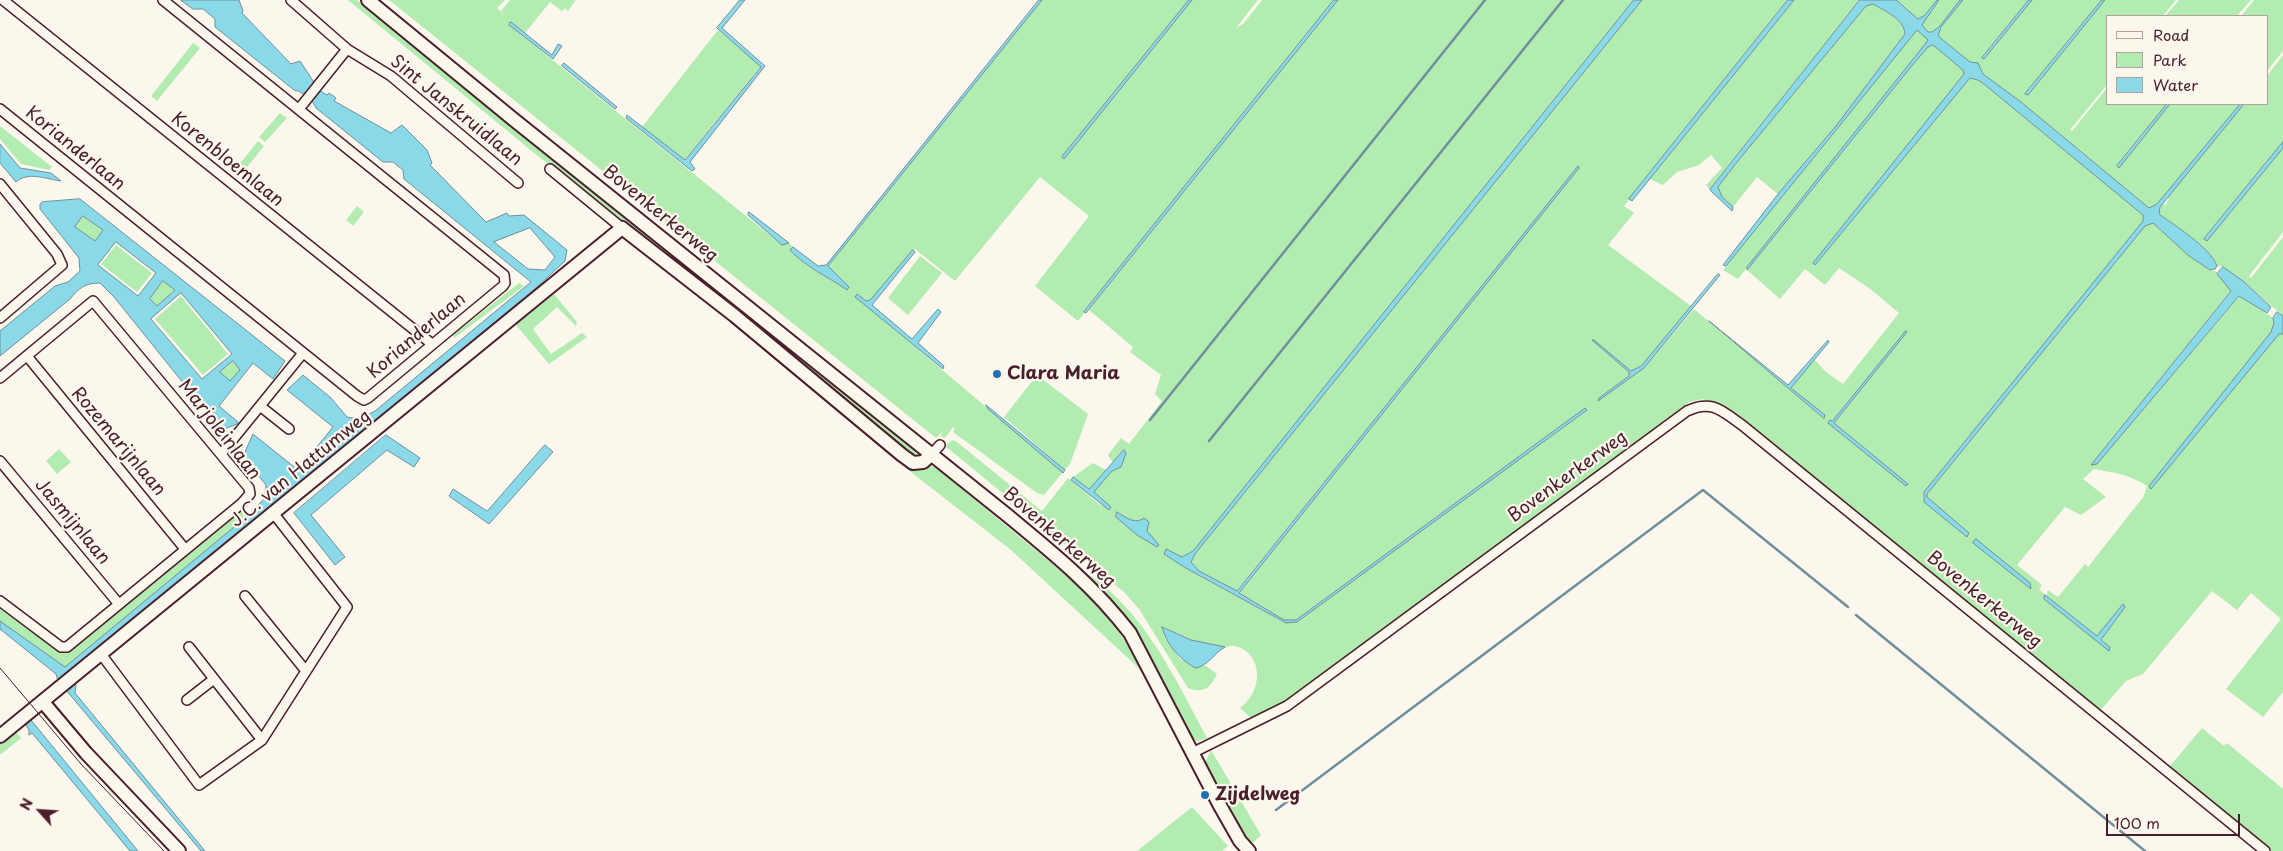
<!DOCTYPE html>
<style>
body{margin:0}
#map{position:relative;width:2283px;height:851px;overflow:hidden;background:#fbf7ec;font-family:"Playpen Sans",sans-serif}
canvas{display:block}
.legend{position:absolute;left:2106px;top:15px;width:162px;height:90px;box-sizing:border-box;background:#fbf7ec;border:1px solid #b4a19f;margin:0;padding:6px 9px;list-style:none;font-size:15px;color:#4a1f2b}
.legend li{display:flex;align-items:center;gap:10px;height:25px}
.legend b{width:25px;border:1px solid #b4a19f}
.north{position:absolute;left:15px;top:786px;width:50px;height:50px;-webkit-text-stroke:4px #fbf7ec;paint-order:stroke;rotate:296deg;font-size:14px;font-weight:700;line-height:20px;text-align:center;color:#4a1f2b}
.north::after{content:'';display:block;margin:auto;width:18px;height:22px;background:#4a1f2b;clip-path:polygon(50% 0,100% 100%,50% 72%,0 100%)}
.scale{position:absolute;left:2106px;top:814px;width:134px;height:22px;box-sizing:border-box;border:2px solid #4a1f2b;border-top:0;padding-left:6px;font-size:15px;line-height:18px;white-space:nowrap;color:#4a1f2b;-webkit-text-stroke:4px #fbf7ec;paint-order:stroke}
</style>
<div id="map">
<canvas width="2283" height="851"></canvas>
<ul class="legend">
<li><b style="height:6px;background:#fbf7ec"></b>Road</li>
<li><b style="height:14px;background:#b2ecb1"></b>Park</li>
<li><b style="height:14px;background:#8ad9e8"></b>Water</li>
</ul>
<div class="north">N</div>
<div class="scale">100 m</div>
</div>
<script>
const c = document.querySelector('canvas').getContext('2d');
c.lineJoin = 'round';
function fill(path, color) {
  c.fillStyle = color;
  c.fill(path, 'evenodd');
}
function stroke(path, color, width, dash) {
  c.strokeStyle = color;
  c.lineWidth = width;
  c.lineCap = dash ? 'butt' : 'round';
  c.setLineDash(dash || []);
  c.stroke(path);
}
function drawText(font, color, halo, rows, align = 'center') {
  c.font = font + ' "Playpen Sans",sans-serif';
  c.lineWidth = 4.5;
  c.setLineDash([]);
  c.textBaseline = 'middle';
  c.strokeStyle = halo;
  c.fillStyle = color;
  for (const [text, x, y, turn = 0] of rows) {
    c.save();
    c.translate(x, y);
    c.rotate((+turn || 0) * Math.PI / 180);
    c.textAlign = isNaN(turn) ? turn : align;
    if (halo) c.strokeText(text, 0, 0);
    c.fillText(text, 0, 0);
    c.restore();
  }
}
fill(new Path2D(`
 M 348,0 L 357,0 L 916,449 L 917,453 L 913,455 L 908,454 L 768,337 L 533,152 Z
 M 389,0 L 505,0 L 497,8 L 506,17 L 501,11 L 510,0 L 576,0 L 568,11 L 565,8 L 562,11 L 550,2 L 525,33 L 511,22 L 509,25 L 782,245 L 789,243 L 793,247 L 790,250 C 804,267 829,277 847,290 L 828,266 L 1042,0 L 1189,0 L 1063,157 L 1064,158 L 1192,0 L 1258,0 L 1236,28 L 1243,24 L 1262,0 L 1334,0 L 1078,321 L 1035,286 L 1089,216 L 1040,177 L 955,281 L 915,249 L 870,300 L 866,301 L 857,294 L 856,297 L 1063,472 L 1044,495 L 1037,493 L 953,432 L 955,428 L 953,427 L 945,438 L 941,436 L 942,432 L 936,438 Z
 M 1338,0 L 1634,0 L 1193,551 L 1182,557 L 1166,550 L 1164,554 L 1184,567 L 1285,623 L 1297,622 L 1585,408 L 1296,620 L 1284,620 L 1239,593 L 1578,167 L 1236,591 L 1199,571 L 1191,562 L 1195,554 L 1642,0 L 1788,0 L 1624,206 L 1634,213 L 1608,245 L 1691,306 L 1641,366 L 1632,371 L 1593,340 L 1629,372 L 1629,375 L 1599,400 L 1644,368 L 1694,309 L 1823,417 L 1825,415 L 1791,388 L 1814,359 L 1826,372 L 1843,384 L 1899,313 L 1869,288 L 1839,268 L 1825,285 L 1805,269 L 1780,299 L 1747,270 L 1910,68 L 1928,47 L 1934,45 L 1963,70 L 1964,74 L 1813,263 L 1815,265 L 1970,78 L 1978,80 L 1984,84 L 2143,215 L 2143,221 L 1933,481 L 1923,496 L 1924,502 L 1967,537 L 1927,497 L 1927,494 L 2145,226 L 2153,223 L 2189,256 L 2210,270 L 2217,272 L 2217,274 L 2231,290 L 2092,464 L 2097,463 L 2240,296 L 2273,318 C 2276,332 2262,349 2255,361 L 2279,334 L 2283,334 L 2283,692 L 2263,717 L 2226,689 L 2281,619 L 2251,593 L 2237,610 L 2212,591 L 2143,674 L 2126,681 L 2099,712 L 1786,455 L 1717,404 L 1702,399 L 1689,402 L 1337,665 L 1284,703 L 1252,719 L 1240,708 C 1260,694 1265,660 1241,648 C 1238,647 1234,645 1230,646 C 1221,647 1211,660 1205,665 L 1217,674 C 1210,688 1204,694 1188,688 L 1139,609 L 1124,592 L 945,446 L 953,440 L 957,442 L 1042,511 L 1068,478 L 1100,505 L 1110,507 L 1094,492 L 1112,471 L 1121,467 L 1124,450 L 1113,462 L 1108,455 L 1121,438 L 1129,444 L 1162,401 L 1155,394 L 1161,375 L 1130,352 L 1133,347 L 1089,310 ZM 1907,332 L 1834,423 L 1908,484 L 1830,421 L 1832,422 ZM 2094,469 C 2112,472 2131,475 2147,486 L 2144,496 L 2088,567 L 2085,564 L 2058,597 L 2048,590 L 2046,597 L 2097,636 L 2123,605 L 2125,607 L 2101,641 L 2110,647 L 2044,599 L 2045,595 L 2039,589 L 2042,585 L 2017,565 L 2065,507 L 2081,515 L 2106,497 L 2083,479 ZM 1163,627 L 1191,640 L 1224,647 L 1210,657 L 1205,666 L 1180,659 L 1165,638 Z
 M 1794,0 L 1860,0 L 1710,190 L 1706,185 L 1722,168 L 1711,155 L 1699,165 L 1677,172 L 1663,185 L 1650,179 Z
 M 1896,0 L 1937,0 L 1925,15 L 1917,19 Z
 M 1939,0 L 1960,0 L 1940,26 L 1932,32 L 1928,32 L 1922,25 Z
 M 1963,0 L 2029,0 L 1982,57 L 1984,59 L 2032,0 L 2102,0 L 2025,94 L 2028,95 L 2105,0 L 2176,0 L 2163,16 L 2107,16 L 2107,85 L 2070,130 L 2072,131 L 2107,88 L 2107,104 L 2167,104 L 2117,166 L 2118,168 L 2170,104 L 2240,104 L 2157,204 L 2149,208 L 2021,102 L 1983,74 L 1978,63 L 1970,63 L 1938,36 L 1941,27 Z
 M 2179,0 L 2251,0 L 2237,16 L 2165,16 Z
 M 2254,0 L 2283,0 L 2283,51 L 2267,71 L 2267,16 L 2241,16 Z
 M 1873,4 C 1885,11 1903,19 1905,34 L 1836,126 L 1778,194 L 1757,177 L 1733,207 L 1722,197 L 1718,188 L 1737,162 L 1866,6 Z
 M 718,30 L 761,66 L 684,160 L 642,127 Z
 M 1917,30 L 1928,40 L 1926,43 L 1738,279 L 1723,270 Z
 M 193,43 L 200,48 L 157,101 L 151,96 Z
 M 2283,55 L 2283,142 L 2204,239 L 2207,241 L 2283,148 L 2283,232 L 2249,276 L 2251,278 L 2283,237 L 2283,316 L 2243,281 L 2223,267 L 2217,266 C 2210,247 2175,226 2159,214 L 2162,203 L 2166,205 L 2169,199 L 2167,197 L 2244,104 L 2267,104 L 2267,76 Z
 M 280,113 L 287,118 L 265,142 L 259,137 Z
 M 0,126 L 52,167 L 49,170 L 21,164 L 0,139 Z
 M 258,141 L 264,146 L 244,171 L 238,166 Z
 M 357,206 L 364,212 L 353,226 L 346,220 Z
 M 83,216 L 103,230 L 95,241 L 75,227 Z
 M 116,245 L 152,273 L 137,292 L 101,264 Z
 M 920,256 L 942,273 L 908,315 L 888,298 Z
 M 163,281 L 175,289 L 157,306 L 150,299 Z
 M 519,283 L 524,286 L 454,338 L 453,335 Z
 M 554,294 L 577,322 L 576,326 L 557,307 L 533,329 L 551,354 L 582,333 L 587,337 L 549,364 L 516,325 Z
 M 181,296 L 228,354 L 203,375 L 155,319 Z
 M 233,361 L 240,370 L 230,381 L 220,372 Z
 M 1037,375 L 1088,414 L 1070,464 L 1065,470 L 1004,417 Z
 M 336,433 L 344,439 L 317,459 L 317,455 Z
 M 59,449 L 71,462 L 57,474 L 46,461 Z
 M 1093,463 L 1106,470 L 1089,489 L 1073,477 Z
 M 930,466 L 935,467 L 1084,590 C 1108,615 1127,642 1143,672 L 1011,550 L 907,469 L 920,470 Z
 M 240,508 L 247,517 L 64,668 L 0,621 L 0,607 L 59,651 L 64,651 Z
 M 1085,572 C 1144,610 1175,678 1207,738 L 1198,741 L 1188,736 C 1170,695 1151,650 1123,614 C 1112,599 1098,585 1085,572 Z
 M 2202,728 L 2224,746 L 2227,743 L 2283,789 L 2283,851 L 2272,851 L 2170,766 Z
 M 14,729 L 21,738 L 0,755 L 0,741 Z
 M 1211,750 L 1261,835 L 1254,842 L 1248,843 L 1224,804 L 1205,763 Z
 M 1192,807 L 1228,846 L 1222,851 L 1137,851 Z`), '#b2ecb1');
const water = new Path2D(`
 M 181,0 L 239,0 L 243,11 L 242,13 L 291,64 L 300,61 L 319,90 L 327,95 L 329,93 L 336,98 L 334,101 L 391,133 L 402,125 L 427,150 L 432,163 L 430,165 L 486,222 L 507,213 L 509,216 L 524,215 L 567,250 L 565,261 L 536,288 L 251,524 L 63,677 L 63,680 L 58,681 L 56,674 L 0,629 L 0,621 L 65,667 L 245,518 L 264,499 L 266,485 L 243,456 L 253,434 L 298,470 L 333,427 L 287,390 L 303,375 L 331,398 L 347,417 L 359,419 L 375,411 L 531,282 L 404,179 L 403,170 L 393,162 L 383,162 L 316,108 C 313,100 302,91 294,90 L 215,27 L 215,19 L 203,9 L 193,9 ZM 530,228 L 555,257 L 545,270 L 528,269 L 494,242 ZM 336,433 L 344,439 L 322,458 L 317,459 L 317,455 Z
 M 740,0 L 745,0 L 722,28 L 765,66 L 690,162 L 695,169 L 692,171 L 626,118 L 627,115 L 685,160 L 761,67 L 717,28 Z
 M 1039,0 L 1042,0 L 828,266 L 849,287 L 847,290 C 829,277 805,267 790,250 L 793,247 L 818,266 L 826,265 Z
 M 1189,0 L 1192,0 L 1064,159 L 1062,157 Z
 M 1334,0 L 1338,0 L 1086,313 L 1084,312 Z
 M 1634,0 L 1642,0 L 1195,554 L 1191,562 L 1199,571 L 1237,591 L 1578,166 L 1579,168 L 1239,593 L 1284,620 L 1296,620 L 1585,408 L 1587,410 L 1297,622 L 1286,623 L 1184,567 L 1164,554 L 1166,549 L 1182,557 L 1193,551 Z
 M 1788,0 L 1794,0 L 1632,201 L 1629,199 Z
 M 1860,0 L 1896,0 L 1918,19 L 1925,15 L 1937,0 L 1939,0 L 1922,25 L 1928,32 L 1932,32 L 1940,26 L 1960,0 L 1963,0 L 1941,27 L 1938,36 L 1970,62 L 1978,63 L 1983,74 L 2021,102 L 2149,208 L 2157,204 L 2240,104 L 2244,104 L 2160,207 L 2159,214 C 2175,226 2210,247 2217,266 L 2215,269 L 2210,270 L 2189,256 L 2153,223 L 2145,226 L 1927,494 L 1927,497 L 1969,533 L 1967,537 L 1924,502 L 1924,492 L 2143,221 L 2143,215 L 1984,84 L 1978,80 L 1970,78 L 1815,265 L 1813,263 L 1964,74 L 1963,70 L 1933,45 L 1928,47 L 1910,68 L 1747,270 L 1747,267 L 1926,43 L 1928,40 L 1917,30 L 1726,266 L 1723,265 L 1778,194 L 1836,126 L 1905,34 C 1904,19 1885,11 1873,4 L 1866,6 L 1737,162 L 1718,187 L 1722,197 L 1733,207 L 1732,211 L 1710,190 Z
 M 2029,0 L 2032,0 L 1984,59 L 1982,58 Z
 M 2102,0 L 2105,0 L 2028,95 L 2025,94 Z
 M 511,22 L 552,55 L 558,44 L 562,46 L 553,59 L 509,25 Z
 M 564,63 L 617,107 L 615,109 L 562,66 Z
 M 2167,104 L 2170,104 L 2119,168 L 2117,166 Z
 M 2283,142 L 2283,148 L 2207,241 L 2204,239 Z
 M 0,144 L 20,168 L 51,173 L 61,181 C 46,179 28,171 16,182 L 0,163 Z
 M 80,199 L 285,361 L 273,379 L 253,363 L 219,406 L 238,422 L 237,424 L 222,430 L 217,425 L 114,297 L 100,283 C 85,283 79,288 70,299 L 0,356 L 0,331 L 55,286 L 68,282 L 80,271 L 79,258 L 40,209 L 40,204 L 42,202 ZM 83,216 L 103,230 L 95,241 L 75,227 ZM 116,242 L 156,273 L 138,296 L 98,265 ZM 163,281 L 175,290 L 157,306 L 150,299 ZM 181,293 L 232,354 L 202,379 L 151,319 ZM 233,361 L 240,370 L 230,381 L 220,372 Z
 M 749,212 L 789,243 L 782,245 L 748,215 Z
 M 913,250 L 915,252 L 872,305 L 912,339 L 938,309 L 941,312 L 918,343 L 944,366 L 943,369 L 855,297 L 857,294 L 866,301 L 870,300 Z
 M 2223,267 L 2243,281 L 2271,307 L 2267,313 L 2239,296 L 2097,464 L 2091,465 L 2231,291 L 2217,274 Z
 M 1718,274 L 1720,275 L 1644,368 L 1598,401 L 1599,398 L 1629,376 L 1629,372 L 1592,340 L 1594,340 L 1631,371 L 1641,366 Z
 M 2277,312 L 2283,316 L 2283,334 L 2279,334 L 2151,489 L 2149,486 L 2271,332 L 2274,323 L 2273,318 Z
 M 1709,321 L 1788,385 L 1828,340 L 1829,342 L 1791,388 L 1825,415 L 1824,418 Z
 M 1906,331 L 1907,332 L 1834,423 L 1908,484 L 1906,486 L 1828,423 L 1830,420 L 1832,421 Z
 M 986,405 L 1065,470 L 1063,473 L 988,409 Z
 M 386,435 L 420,458 L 414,467 L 387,450 L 311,515 L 345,557 L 335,565 L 294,513 Z
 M 545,445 L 553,452 L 489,524 L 449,496 L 453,489 L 487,511 Z
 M 1124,450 L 1126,453 L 1121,467 L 1112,471 L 1094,492 L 1111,507 L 1109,510 L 1071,480 L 1073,477 L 1089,489 Z
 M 1117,512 C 1125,517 1135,525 1144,518 L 1149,522 L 1147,531 L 1159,545 L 1157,547 L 1137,535 L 1116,517 Z
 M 1976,539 L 2030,583 L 2031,589 L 1973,543 Z
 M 2045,595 L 2097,636 L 2123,604 L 2125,607 L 2101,640 L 2110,647 L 2109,651 L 2044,599 Z
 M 1162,627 L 1191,640 L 1225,647 C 1214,653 1207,667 1195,668 C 1179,658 1167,646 1162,627 Z
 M 76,685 L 75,693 L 205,851 L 201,851 L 66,690 L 68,686 Z
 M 27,719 L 31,720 L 138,851 L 130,851 L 32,733 L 29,735 L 29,730 L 24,722 Z`);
fill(water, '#8ad9e8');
stroke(water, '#708f9c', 1);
stroke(new Path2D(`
 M 1150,420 L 1485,0
 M 1209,441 L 1563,0
 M 1856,615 L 2145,851
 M 1276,810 L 1703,490 L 1848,607`), '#708f9c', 2.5);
const street = new Path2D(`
 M 3,0 L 432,344
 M 291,0 L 347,49 L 391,76 L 518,183
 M 0,109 L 357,396 L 364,400 L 368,398 L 503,286 L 505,283 L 504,275 L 163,0
 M 299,109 L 347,49
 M 550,169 L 622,228
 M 0,184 L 57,254 L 62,265 L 0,318
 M 27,356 L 185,549
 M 0,378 L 93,301 L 249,488 L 250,494 L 241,504 L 67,647 L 61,647 L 0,601
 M 260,406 L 289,429
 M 221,454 L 303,353
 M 932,454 L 940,445
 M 0,461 L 118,603
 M 245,596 L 306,671
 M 189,647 L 262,740
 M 101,654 L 199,785 L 262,740 L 347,607 L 274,514
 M 187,700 L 214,679
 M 1192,753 L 1287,706 L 1687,411 C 1712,399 1722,411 1742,425 L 2265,851`);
const secondary = new Path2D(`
 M 368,0 L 513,119 L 1007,515 C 1053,553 1093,585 1130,633 L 1219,804 L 1240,841 L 1249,851
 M 43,702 L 86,753 L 179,851
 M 0,736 L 622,228 L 735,316 L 902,455 L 913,463 L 923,462 L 932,454`);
stroke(street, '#4a1f2b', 12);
stroke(secondary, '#4a1f2b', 16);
stroke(street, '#fbf7ec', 9);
stroke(secondary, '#fbf7ec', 12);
stroke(new Path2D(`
 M 0,668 L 81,764 L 164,851`), '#4a1f2b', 1);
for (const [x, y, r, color] of [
 [997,374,5,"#1f6fb2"],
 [1205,795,5,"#1f6fb2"]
]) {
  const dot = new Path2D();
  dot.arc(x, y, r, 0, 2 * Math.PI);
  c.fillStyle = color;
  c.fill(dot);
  stroke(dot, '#fbf7ec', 2);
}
drawText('18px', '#4a1f2b', '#fbf7ec', [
 ["Sint Janskruidlaan",456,111,39],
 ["Korianderlaan",75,149,39],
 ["Korenbloemlaan",227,160,39],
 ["Bovenkerkerweg",660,214,39],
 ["Korianderlaan",417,336,-40],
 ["Marjoleinlaan",219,430,52],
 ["Rozemarijnlaan",118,442,50],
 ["J.C. van Hattumweg",301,469,-39],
 ["Bovenkerkerweg",1568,477,-36],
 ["Jasmijnlaan",72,522,50],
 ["Bovenkerkerweg",1059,538,41],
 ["Bovenkerkerweg",1984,600,39]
]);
drawText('bold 18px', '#4a1f2b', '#fbf7ec', [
 ["Clara Maria",1007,374],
 ["Zijdelweg",1215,795]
], 'left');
</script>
